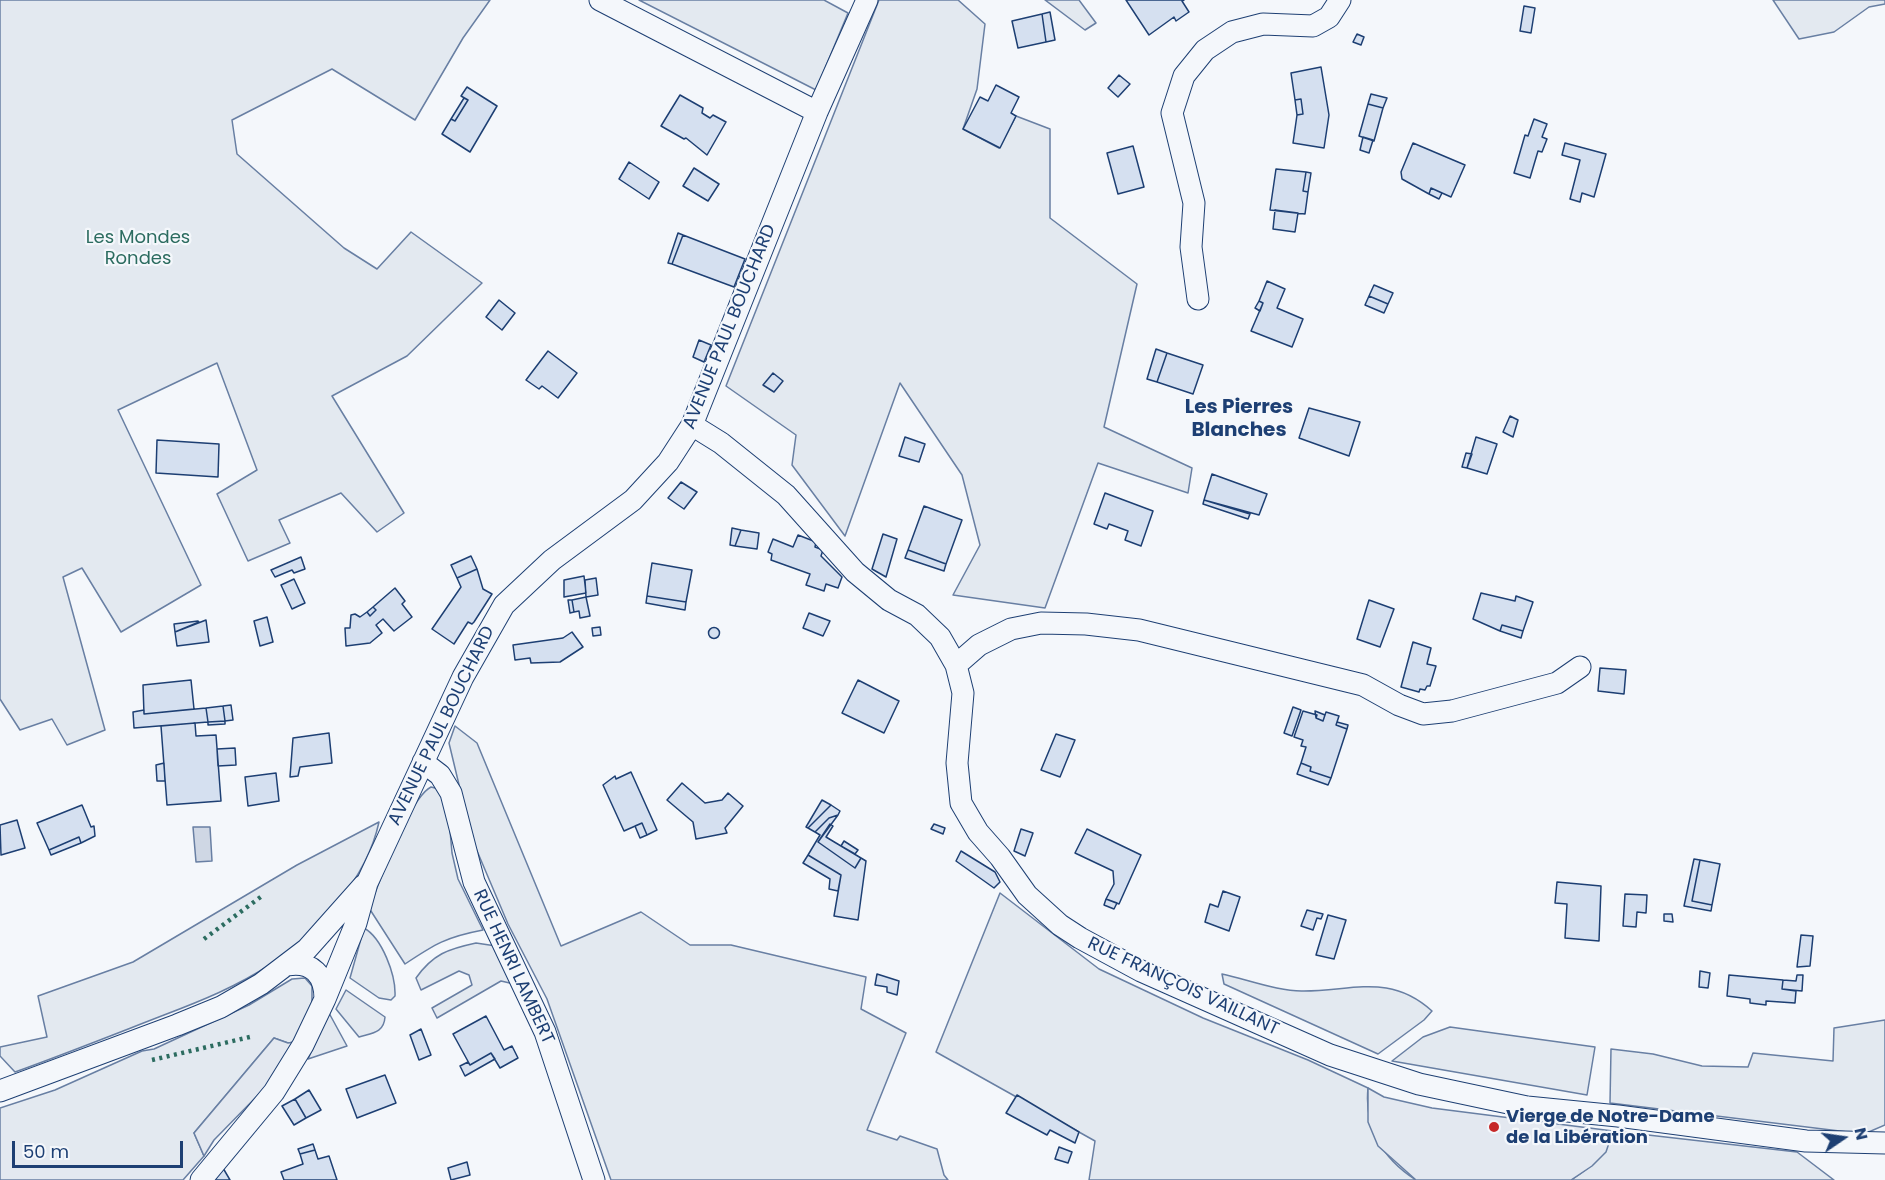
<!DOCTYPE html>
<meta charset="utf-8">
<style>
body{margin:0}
#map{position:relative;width:1885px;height:1180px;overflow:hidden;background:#f4f7fb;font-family:Poppins,sans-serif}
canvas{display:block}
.north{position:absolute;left:1813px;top:1108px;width:60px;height:60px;-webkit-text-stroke:4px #f4f7fb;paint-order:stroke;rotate:77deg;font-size:16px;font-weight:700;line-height:24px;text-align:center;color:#1d3f73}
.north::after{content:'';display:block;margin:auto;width:21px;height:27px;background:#1d3f73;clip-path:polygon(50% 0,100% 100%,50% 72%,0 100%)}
.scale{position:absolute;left:12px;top:1141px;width:171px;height:27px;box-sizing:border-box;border:3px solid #1d3f73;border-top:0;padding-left:8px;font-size:18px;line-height:21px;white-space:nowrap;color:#1d3f73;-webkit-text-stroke:4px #f4f7fb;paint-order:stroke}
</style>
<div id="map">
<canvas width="1885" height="1180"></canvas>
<div class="north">N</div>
<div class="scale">50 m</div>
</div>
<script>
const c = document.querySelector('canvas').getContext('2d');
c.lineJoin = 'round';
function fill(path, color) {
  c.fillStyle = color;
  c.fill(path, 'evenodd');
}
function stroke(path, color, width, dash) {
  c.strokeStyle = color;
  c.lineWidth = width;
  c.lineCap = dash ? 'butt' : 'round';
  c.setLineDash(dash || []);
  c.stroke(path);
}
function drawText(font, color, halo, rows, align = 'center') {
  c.font = font + ' Poppins,sans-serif';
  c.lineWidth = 4.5;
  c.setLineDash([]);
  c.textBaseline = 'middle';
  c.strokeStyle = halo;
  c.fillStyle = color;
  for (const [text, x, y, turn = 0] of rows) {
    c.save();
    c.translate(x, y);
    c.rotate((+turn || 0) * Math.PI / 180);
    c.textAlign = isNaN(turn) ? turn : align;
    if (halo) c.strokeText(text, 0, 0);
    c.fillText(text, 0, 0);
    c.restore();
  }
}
const green = new Path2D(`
 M 0,0 L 490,0 L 463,38 L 415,120 L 332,69 L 232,120 L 237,154 L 344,248 L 377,269 L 411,232 L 482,283 L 407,356 L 332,396 L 404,513 L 377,532 L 341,493 L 279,520 L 290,543 L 248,561 L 217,494 L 257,470 L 217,363 L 118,410 L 201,585 L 121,632 L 82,568 L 63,577 L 105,730 L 67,745 L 52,719 L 20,730 L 0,699 Z
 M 639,0 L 824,0 L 848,13 L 816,90 Z
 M 879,0 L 958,0 L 985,24 L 977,89 L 963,129 L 999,148 L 1016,116 L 1050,129 L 1050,218 L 1137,284 L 1104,427 L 1192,468 L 1188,493 L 1098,463 L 1045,608 L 953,595 L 980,545 L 962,475 L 900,383 L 845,536 L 792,465 L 796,435 L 726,386 Z
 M 1045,0 L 1079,0 L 1096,23 L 1085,30 Z
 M 1773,0 L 1885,0 L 1885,4 L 1869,7 L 1834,32 L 1799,39 Z
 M 455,726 L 477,743 L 561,946 L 641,912 L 690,945 L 731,945 L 866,977 L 861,1009 L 906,1033 L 867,1130 L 897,1140 L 900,1136 L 937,1149 L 944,1175 L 948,1180 L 611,1180 L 547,999 L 508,924 L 472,839 L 449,743 Z
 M 431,787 L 439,789 L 449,819 L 452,853 L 458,879 L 483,930 C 446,937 435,944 405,964 L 369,908 C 380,882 409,798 431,787 Z
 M 379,822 C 367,878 319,933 271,964 C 238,986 201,1001 164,1015 C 115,1034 65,1054 15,1072 L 0,1056 L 0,1047 L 47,1037 L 38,996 L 133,962 L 297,865 Z
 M 1000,893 L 1099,969 L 1203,1018 L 1308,1060 L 1368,1088 C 1364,1128 1383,1159 1416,1180 L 1089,1180 L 1095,1141 L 936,1052 Z
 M 364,928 C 382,938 396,975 395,996 L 391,1000 L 379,998 L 350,978 Z
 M 476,943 L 496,946 L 514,984 L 501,981 L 437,1018 L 432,1008 L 472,985 L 469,975 L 459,971 L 421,990 L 416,978 C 433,954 448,949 476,943 Z
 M 1222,974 C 1246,979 1280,992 1304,991 C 1353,991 1390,973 1432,1011 L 1424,1020 L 1378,1054 L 1224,984 Z
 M 305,978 L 312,986 L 312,1014 L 295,1042 L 288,1043 L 274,1038 L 194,1133 L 204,1156 L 183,1180 L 0,1180 L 0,1108 L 55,1090 L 142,1051 L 154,1049 L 249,1005 L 292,979 Z
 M 346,990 L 385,1017 C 384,1033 372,1033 359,1037 L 336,1009 Z
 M 329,1013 L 347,1046 L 308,1059 Z
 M 1885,1020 L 1885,1125 L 1864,1134 L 1610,1103 L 1611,1049 L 1653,1054 L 1702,1066 L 1748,1067 L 1753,1053 L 1833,1061 L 1834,1028 Z
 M 1450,1027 L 1595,1047 L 1587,1095 L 1392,1061 L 1423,1037 Z
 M 1613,1131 L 1797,1152 L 1834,1180 L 1571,1180 C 1594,1165 1603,1158 1613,1131 Z`);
fill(green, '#e3e9f0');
stroke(green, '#687fa3', 1.5);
const parking = new Path2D(`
 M 274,1038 L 288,1043 L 295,1042 L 291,1052 L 263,1090 L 214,1140 L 204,1156 L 194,1133 Z
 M 1368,1088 L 1384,1097 L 1432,1108 L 1613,1131 L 1606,1152 L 1592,1166 L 1571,1180 L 1416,1180 L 1378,1146 L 1368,1122 Z`);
fill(parking, '#e3e8f0');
stroke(parking, '#687fa3', 1.5);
const water = new Path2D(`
 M 193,827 L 210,827 L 212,861 L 196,862 Z`);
fill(water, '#cfd7e4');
stroke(water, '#687fa3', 1.5);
const building = new Path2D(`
 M 1126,0 L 1184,0 L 1182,1 L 1189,12 L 1176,21 L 1174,17 L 1149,35 Z
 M 1524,6 L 1535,8 L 1531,33 L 1520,31 Z
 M 1050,12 L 1055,40 L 1046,42 L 1042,14 Z
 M 1042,14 L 1046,42 L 1018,48 L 1012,21 Z
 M 1357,34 L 1364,37 L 1361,45 L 1353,42 Z
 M 1321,67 L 1329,115 L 1324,148 L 1293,143 L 1297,115 L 1303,114 L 1301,99 L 1295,100 L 1291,73 Z
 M 1119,75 L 1130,84 L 1118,97 L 1108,88 Z
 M 996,85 L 1019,97 L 1011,113 L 1016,116 L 1000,148 L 963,129 L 980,97 L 988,101 Z
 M 467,87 L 497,106 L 470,152 L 442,134 L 451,119 L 455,121 L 468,100 L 461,96 Z
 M 1371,94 L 1387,98 L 1383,108 L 1368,104 Z
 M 680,95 L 703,108 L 702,113 L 710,118 L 713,115 L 726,122 L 707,155 L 686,138 L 684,139 L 661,126 Z
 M 464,98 L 468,100 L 455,121 L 451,119 Z
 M 1301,99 L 1303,114 L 1297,115 L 1295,100 Z
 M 1368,104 L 1383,108 L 1374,141 L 1359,136 Z
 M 1534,119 L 1547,124 L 1542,137 L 1547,139 L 1542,152 L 1538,151 L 1530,178 L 1514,173 L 1525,135 L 1528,136 Z
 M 1363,137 L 1373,140 L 1369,153 L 1360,150 Z
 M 1413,143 L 1465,165 L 1451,197 L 1431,188 L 1429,194 L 1402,179 L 1401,172 Z
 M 1565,143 L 1606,154 L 1594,197 L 1582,193 L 1580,202 L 1570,199 L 1580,160 L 1562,155 Z
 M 1133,146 L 1144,187 L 1118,194 L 1107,153 Z
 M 629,162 L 659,182 L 649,199 L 619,179 Z
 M 694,168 L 719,184 L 708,201 L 683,186 Z
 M 1276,169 L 1306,172 L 1303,191 L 1308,192 L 1305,214 L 1270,210 Z
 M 1306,172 L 1311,173 L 1308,192 L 1303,191 Z
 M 1431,188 L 1442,193 L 1439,199 L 1429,194 Z
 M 1275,210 L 1298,213 L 1295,232 L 1273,229 Z
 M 678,233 L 683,235 L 672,264 L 668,263 Z
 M 683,235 L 745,259 L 734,287 L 672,264 Z
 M 1267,281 L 1285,289 L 1277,308 L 1303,319 L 1292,347 L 1251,331 L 1263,303 L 1259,301 Z
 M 1374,285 L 1393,293 L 1388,304 L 1369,296 Z
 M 1369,296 L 1388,304 L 1384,313 L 1365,305 Z
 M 499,300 L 515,313 L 502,330 L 486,317 Z
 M 1259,301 L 1263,303 L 1260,311 L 1255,308 Z
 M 699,340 L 711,345 L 704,362 L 693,357 Z
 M 1156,349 L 1167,353 L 1157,382 L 1147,379 Z
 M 548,351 L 577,373 L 558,398 L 542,386 L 539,389 L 526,380 Z
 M 1167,353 L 1203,365 L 1193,394 L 1157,382 Z
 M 773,373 L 783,381 L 774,392 L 763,385 Z
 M 1309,408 L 1360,422 L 1349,456 L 1299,438 Z
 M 1510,416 L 1518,420 L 1513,437 L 1503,432 Z
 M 905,437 L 925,444 L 919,462 L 899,456 Z
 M 1476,437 L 1497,444 L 1487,474 L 1467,468 Z
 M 157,440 L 219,444 L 218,477 L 156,473 Z
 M 1466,453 L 1472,454 L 1467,468 L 1462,467 Z
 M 1212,474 L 1267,494 L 1259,515 L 1204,500 Z
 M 681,482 L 697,492 L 684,509 L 668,498 Z
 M 1105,493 L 1153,511 L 1141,546 L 1125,540 L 1128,531 L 1109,524 L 1107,529 L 1094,524 Z
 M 1204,500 L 1250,514 L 1248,519 L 1203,504 Z
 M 924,506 L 962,520 L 946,564 L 908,550 Z
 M 732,528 L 741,530 L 735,546 L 730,545 Z
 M 741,530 L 759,533 L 757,549 L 735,546 Z
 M 883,534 L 897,539 L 886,577 L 872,569 Z
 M 798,535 L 816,542 L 815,547 L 823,550 L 821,556 L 842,577 L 838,588 L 826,584 L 824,591 L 806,585 L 810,574 L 771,560 L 772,554 L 768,552 L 773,539 L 793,547 Z
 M 908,550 L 946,564 L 944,571 L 905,558 Z
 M 471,556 L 477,569 L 457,578 L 451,565 Z
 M 301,557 L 305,569 L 294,573 L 292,570 L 275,577 L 271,570 Z
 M 652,563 L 692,570 L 686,602 L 647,596 Z
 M 477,569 L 483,589 L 492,594 L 474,622 L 472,624 L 468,622 L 454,644 L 432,629 L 461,587 L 457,578 Z
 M 584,576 L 586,593 L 564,597 L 564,580 Z
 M 596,578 L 598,595 L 586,597 L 585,580 Z
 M 294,579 L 305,603 L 292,609 L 281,585 Z
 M 395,588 L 405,601 L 402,604 L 412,617 L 394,631 L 383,619 L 376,625 L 382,633 L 370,643 L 346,646 L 345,628 L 350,628 L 351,615 L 355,614 L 360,617 L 367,612 L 370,616 L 376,610 L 373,607 Z
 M 1481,593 L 1515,601 L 1516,596 L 1533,602 L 1523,631 L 1502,625 L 1500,631 L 1473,619 Z
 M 647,596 L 686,602 L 685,610 L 646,603 Z
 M 586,597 L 590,616 L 580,618 L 579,611 L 574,612 L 572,600 Z
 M 568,600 L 572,600 L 574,612 L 570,613 Z
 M 1369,600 L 1394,609 L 1380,647 L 1357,639 Z
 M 373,607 L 376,610 L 370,616 L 367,612 Z
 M 809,613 L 830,621 L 823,636 L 803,628 Z
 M 267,617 L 273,642 L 260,646 L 254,621 Z
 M 206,620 L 209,642 L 177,646 L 175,632 Z
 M 198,621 L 199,622 L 175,632 L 174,624 Z
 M 1502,625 L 1523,631 L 1521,638 L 1500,631 Z
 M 600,627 L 601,635 L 593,636 L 592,628 Z
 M708.5 633a5.5 5.5 0 1 1 11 0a5.5 5.5 0 1 1-11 0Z
 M 572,632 L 583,647 L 560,662 L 531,663 L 530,658 L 515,660 L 513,645 L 563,638 Z
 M 1413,642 L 1431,648 L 1427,664 L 1436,666 L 1430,686 L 1427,686 L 1425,690 L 1420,689 L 1419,692 L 1401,687 Z
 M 1600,668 L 1626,670 L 1624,694 L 1598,691 Z
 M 191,680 L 194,709 L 144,714 L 143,685 Z
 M 858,680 L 899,701 L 884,733 L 842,713 Z
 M 231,705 L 233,720 L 225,721 L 223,706 Z
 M 223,706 L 225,721 L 208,722 L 206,708 Z
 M 1293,707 L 1301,710 L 1292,736 L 1284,733 Z
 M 206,708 L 208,722 L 134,728 L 133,712 L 144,710 L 144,714 Z
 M 1303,711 L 1317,715 L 1316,718 L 1323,721 L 1326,712 L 1339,716 L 1336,725 L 1347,729 L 1331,778 L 1310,771 L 1311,767 L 1301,763 L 1306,747 L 1301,746 L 1303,740 L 1294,737 Z
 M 1315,711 L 1325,715 L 1323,721 L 1316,718 Z
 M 225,721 L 225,724 L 208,725 L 208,722 Z
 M 1337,722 L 1348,725 L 1347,729 L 1336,725 Z
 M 195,723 L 196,736 L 216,735 L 221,801 L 167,805 L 161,726 Z
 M 329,733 L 332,763 L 300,767 L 298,776 L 290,777 L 293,738 Z
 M 1056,734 L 1075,740 L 1060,777 L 1041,770 Z
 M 235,748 L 236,765 L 218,766 L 217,749 Z
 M 164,763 L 165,781 L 157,781 L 156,765 Z
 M 1301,763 L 1311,767 L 1310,771 L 1331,778 L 1328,785 L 1297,774 Z
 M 631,772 L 657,830 L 647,835 L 642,823 L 624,831 L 603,785 L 615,776 L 616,779 Z
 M 276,773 L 279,801 L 248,806 L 245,777 Z
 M 682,783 L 705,803 L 722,800 L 728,793 L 743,806 L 725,828 L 727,833 L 696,839 L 693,822 L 667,800 Z
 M 822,800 L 831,805 L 808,828 L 806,827 Z
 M 82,805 L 91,827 L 94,826 L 95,836 L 81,843 L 79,837 L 49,850 L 37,823 Z
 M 831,805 L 840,811 L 838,815 L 829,818 L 815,832 L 808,828 Z
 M 838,815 L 818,842 L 855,868 L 861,858 L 866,861 L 858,920 L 834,916 L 841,875 L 808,855 L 820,835 L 815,832 L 829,818 Z
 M 17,820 L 25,848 L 1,855 L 0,825 Z
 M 642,823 L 647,835 L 640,838 L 635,826 Z
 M 830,824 L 833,826 L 826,837 L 861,858 L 855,868 L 818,842 Z
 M 934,824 L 945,828 L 943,834 L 931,829 Z
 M 1021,829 L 1033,833 L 1025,856 L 1014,851 Z
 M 1087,829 L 1141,855 L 1119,904 L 1106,899 L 1114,884 L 1113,871 L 1075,853 Z
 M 79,837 L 81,843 L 51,855 L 49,850 Z
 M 844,841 L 858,850 L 855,854 L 841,846 Z
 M 961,851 L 995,872 L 1000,882 L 994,888 L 956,861 Z
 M 808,855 L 841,875 L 838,891 L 829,889 L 830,879 L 803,863 Z
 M 1694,859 L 1700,860 L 1692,901 L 1712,905 L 1711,911 L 1684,906 Z
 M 1700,860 L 1720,864 L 1712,905 L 1692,901 Z
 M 1557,882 L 1601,886 L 1599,941 L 1565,938 L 1567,904 L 1555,903 Z
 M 1223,891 L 1240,897 L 1229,931 L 1205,922 L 1210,904 L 1218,907 Z
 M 1625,894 L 1647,895 L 1646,913 L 1637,912 L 1636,927 L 1623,926 Z
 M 1106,899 L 1117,903 L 1114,909 L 1104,905 Z
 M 1307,910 L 1323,914 L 1321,919 L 1317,918 L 1313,930 L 1301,926 Z
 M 1664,914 L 1672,914 L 1673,922 L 1664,921 Z
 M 1328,915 L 1346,920 L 1334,959 L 1316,955 Z
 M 1801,935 L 1813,936 L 1810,966 L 1797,967 Z
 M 1700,971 L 1710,973 L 1708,988 L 1699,987 Z
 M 877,974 L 899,981 L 897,995 L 887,992 L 887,987 L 875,985 Z
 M 1729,975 L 1783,980 L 1782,989 L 1796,991 L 1795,1003 L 1766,1001 L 1766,1005 L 1750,1003 L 1750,999 L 1727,996 Z
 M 1797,975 L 1803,975 L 1802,991 L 1782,989 L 1783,980 L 1796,981 Z
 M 486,1016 L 504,1050 L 512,1046 L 518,1058 L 500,1068 L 491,1053 L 470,1065 L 453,1034 Z
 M 421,1029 L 431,1055 L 419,1060 L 410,1035 Z
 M 491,1053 L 495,1059 L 465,1076 L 460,1066 L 468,1062 L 470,1065 Z
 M 385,1075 L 396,1103 L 357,1118 L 346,1089 Z
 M 309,1090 L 321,1110 L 306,1118 L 295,1099 Z
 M 1017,1095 L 1079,1132 L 1075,1143 L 1050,1130 L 1047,1135 L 1006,1113 Z
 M 295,1099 L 306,1118 L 294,1125 L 282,1106 Z
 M 313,1144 L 315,1150 L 300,1154 L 298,1149 Z
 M 1059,1147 L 1072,1152 L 1068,1163 L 1055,1159 Z
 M 315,1150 L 318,1159 L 329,1156 L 337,1180 L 284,1180 L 281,1172 L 303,1164 L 300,1154 Z
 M 467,1162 L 470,1175 L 451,1180 L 448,1168 Z
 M 223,1168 L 230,1180 L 211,1180 Z`);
fill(building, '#d5e0f0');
stroke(building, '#1d3f73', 1.5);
const minor = new Path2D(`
 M 600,0 L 817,112
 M 1198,299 L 1191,247 L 1194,203 L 1172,113 L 1184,76 L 1205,50 L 1232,32 L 1263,24 L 1313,26 L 1329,17 L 1340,0
 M 692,425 L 721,443 L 786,495 L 855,572 L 889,600 L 917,615 L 940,637 L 956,665 L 963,693 L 957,763 L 961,803 L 978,832 L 1000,857 L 1027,895 L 1060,925 L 1080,938 L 1141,971 L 1330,1055 L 1419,1084 L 1527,1107 L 1618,1116 L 1806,1141 L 1885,1143
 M 956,665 L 979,645 L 1011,629 L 1041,623 L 1086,624 L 1139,630 L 1363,685 L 1399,705 L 1423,714 L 1452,711 L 1557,683 L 1580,667
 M 423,762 L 440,775 L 451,793 L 474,882 L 545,1032 L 594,1180
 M 288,965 C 312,961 325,975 325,999
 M 0,1091 L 177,1025 L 221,1007 L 261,984 L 307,949 L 364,885
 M 201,1180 L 274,1092 L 303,1045 L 325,999 L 356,923 L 367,883 L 463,677 L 504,605 L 552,560 L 633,500 L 668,462 L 692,425 L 817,112 L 867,0`);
stroke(minor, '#1d3f73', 23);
stroke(minor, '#f4f7fb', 21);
stroke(new Path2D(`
 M 204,939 L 262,896
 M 152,1060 L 254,1036`), '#2c6c60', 4.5, [3, 4.5]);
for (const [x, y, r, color] of [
 [1494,1127,6,"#c62828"]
]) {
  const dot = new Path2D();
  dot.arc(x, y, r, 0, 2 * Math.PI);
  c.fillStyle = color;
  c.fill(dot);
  stroke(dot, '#f4f7fb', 2);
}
drawText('18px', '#2c6c60', '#f4f7fb', [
 ["Les Mondes",138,238],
 ["Rondes",138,259]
]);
drawText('18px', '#1d3f73', '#f4f7fb', [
 ["AVENUE PAUL BOUCHARD",730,327,-68],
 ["AVENUE PAUL BOUCHARD",442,726,-64],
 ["RUE HENRI LAMBERT",513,967,65],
 ["RUE FRANÇOIS VAILLANT",1183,987,25]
]);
drawText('bold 18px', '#1d3f73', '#f4f7fb', [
 ["Vierge de Notre-Dame",1506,1117],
 ["de la Libération",1506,1138]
], 'left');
drawText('bold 20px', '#1d3f73', '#f4f7fb', [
 ["Les Pierres",1239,408],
 ["Blanches",1239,431]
]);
</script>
